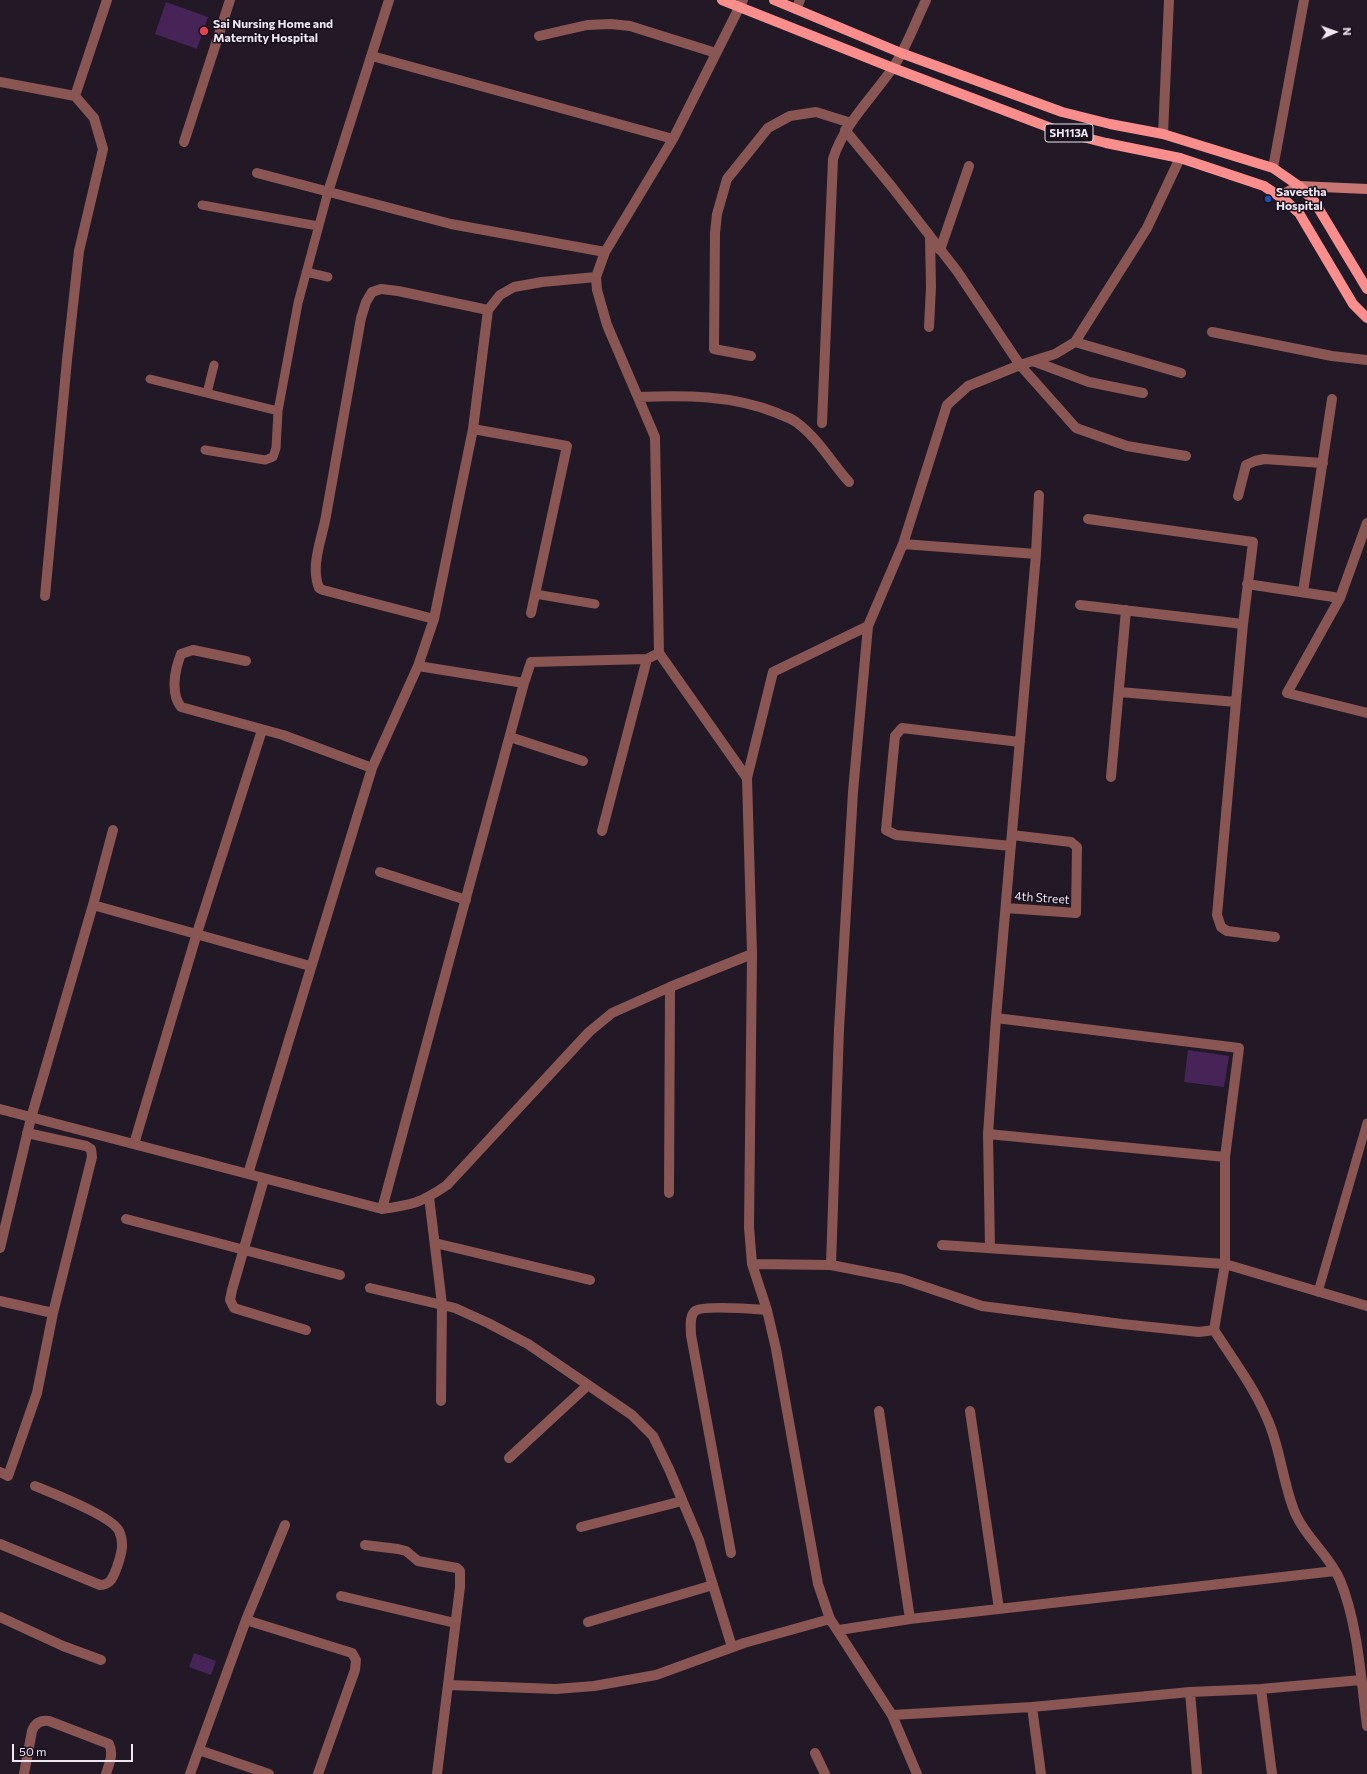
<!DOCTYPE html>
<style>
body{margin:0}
#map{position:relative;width:1367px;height:1774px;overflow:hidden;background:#221826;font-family:Commissioner,sans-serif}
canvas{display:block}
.north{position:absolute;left:1315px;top:12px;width:40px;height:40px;-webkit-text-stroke:3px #180f1d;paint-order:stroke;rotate:88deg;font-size:11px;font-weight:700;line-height:16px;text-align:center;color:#eee7f1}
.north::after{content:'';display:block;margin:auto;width:14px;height:18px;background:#eee7f1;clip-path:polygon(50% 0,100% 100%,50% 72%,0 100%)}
.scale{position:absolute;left:12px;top:1744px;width:121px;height:18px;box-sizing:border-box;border:2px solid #eee7f1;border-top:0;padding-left:5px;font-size:12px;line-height:14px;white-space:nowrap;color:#eee7f1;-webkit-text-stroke:3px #180f1d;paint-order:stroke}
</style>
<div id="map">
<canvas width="1367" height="1774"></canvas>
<div class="north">N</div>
<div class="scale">50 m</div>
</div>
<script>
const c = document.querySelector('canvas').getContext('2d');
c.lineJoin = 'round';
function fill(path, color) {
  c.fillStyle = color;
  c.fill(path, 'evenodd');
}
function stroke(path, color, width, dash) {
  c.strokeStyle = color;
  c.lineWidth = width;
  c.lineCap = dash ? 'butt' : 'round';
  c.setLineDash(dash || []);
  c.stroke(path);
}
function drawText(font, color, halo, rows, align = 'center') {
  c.font = font + ' Commissioner,sans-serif';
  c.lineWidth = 3;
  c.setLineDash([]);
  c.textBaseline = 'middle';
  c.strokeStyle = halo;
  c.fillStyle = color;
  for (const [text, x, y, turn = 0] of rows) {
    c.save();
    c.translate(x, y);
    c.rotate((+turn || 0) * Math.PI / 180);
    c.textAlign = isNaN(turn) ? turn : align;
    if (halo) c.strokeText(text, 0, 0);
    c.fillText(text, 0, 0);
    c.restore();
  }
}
fill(new Path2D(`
 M 166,2 L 208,17 L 197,49 L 155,34 Z
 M 1188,1050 L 1229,1056 L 1224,1087 L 1184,1082 Z
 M 194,1653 L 216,1661 L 211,1675 L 189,1667 Z`), '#462457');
stroke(new Path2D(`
 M 202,205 L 318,226
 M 306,272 L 328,277
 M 150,379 L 278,411
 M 207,393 L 214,365
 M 205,450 L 265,460 L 273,457 L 276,448 L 278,411 L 298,303 L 328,192
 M 535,594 L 595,604
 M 1318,1292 L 1367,1123`), '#895654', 9);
stroke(new Path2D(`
 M 743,0 L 673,139 L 605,252 L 596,277 L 597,290 L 607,325 L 655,437 L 659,653 L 747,778 L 752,954 L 749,1227 L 752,1264 L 767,1310 L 776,1349 L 818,1584 L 830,1619 L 892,1715 L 917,1774
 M 796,9 L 800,0
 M 539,36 L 587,25 L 611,24 L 630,26 L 716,53
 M 372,56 L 673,139
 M 0,82 L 75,96 L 107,0
 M 845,130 L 892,187 L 957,271 L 1020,365 L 1076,428 L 1127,446 L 1186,456
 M 1163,134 L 1169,0
 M 184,142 L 230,0
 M 1273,168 L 1304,0
 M 257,173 L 451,224 L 605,252
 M 328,192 L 389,0
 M 940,250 L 969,166
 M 929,327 L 931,287 L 930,236
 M 1212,332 L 1332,356 L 1367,360
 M 1075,342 L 1181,373
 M 751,356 L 714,349 L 715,233 L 717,214 L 727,179 L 768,128 L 790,116 L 816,112 L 851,123
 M 1033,361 L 1089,382 L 1143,393
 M 638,397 C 685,395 732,395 777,413 C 783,416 791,418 796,422 C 818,438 831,462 849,482
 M 822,423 L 833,159 C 844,124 871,99 892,69 C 906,49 915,23 926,0
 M 473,429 L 567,446 L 531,613
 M 1238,496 L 1246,465 L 1255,461 L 1264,459 L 1323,463
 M 1088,519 L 1253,542 L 1243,624 L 1217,915 L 1221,927 L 1227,931 L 1275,937
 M 1367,523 L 1340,598 L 1287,693 L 1367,713
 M 903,544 L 1036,554
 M 1247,584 L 1340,598
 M 1303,592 L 1332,399
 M 45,596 L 67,360 L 79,251 L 103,149 L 94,118 L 75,96
 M 1080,605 L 1243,624
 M 434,619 L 323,590 L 319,588 C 310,565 322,539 326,516 C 338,450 349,384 361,318 L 366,302 L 372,292 L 381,289 L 398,291 L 488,310
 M 246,661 L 193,650 L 181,654 C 175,669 170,693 181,707 L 283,735 L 372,768
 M 418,666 L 524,683 L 531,662 L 647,659 L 659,653
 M 1120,692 L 1236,702
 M 510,737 L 583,761
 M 1111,777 L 1126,610
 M 747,778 L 773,672 L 868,626
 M 602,831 L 647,659
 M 1011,846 L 896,835 L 886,830 L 895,736 L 902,728 L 1020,742
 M 380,872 L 466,900
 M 93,905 L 113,830
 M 1006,908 L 1076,913 L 1077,847 L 1071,842 L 1012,835
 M 0,1109 L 382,1209 C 412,1205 421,1203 447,1185 L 589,1032 L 612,1013 L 670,987 L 752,954
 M 988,1134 L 1225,1157
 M 134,1144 L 197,933 L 262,730
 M 248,1174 L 372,768 L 418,666 L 434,619 L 473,429 L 488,310 L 500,295 L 514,287 L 542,282 L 596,277
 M 264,1179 L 232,1290 L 230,1300 L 234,1308 L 306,1330
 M 669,1193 L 670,987
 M 429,1197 L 442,1304 L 441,1401
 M 382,1209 L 524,683
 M 126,1219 L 340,1275
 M 435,1243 L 590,1280
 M 942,1245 L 1225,1264 L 1225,1157 L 1239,1048 L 996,1018
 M 0,1248 L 31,1118 L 93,905 L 310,966
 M 990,1248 L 988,1134 L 996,1018 L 1036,554 L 1039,495
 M 752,1264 L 831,1265 L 902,1279 L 982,1306 L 1122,1324 L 1199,1332 L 1214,1330 L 1225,1264 L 1367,1306
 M 831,1265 L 839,1029 L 853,792 L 868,626 L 903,544 L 947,405 L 968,386 L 1020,365 L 1055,354 L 1075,342 L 1147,228 L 1180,158
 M 370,1288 L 455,1308 L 488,1323 L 528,1344 L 632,1415 L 653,1436 L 669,1469 L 699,1540 L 732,1647
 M 0,1301 L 53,1313
 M 1214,1330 C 1232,1358 1253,1386 1266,1416 C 1281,1447 1282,1483 1296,1515 C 1307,1539 1329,1555 1340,1580 C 1358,1624 1361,1679 1367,1726
 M 879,1411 L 910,1619
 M 970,1411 L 999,1609
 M 509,1458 L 588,1385
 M 0,1472 L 8,1476 L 37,1393 L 53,1313 L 92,1157 L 91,1149 L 86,1146 L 27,1133
 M 581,1527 L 682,1501
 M 0,1544 L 100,1585 C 111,1585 113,1577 117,1567 C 121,1555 125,1544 119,1531 C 112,1516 52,1493 35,1486
 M 365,1545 L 398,1549 L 406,1551 L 418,1561 L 457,1568 L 460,1571 L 460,1587 L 437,1774
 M 731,1553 L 691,1335 C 691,1328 689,1316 695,1311 C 703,1305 754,1309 767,1310
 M 341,1596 L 455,1623
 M 0,1617 L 63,1646 L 101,1660
 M 246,1620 L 352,1653 L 356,1660 L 355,1670 L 318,1774
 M 588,1622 L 713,1585
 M 839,1630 L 910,1619 L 1335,1571
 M 449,1685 L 556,1689 L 594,1686 L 656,1675 L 744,1643 L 830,1619
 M 1261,1689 L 1272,1774
 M 1190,1692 L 1197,1774
 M 1032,1707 L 1041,1774
 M 892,1715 L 1032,1707 L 1190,1692 L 1261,1689 L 1361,1680
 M 199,1750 L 269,1774
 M 815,1753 L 825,1774
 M 24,1774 L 32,1731 C 35,1723 41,1720 49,1721 L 109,1744 C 114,1754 109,1764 106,1774
 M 190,1774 L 246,1620 L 285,1525`), '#895654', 10);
stroke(new Path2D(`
 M 1279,196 L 1299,186 L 1367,189`), '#c87674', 10);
stroke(new Path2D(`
 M 722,0 L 893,68 L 1056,130 L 1106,143 L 1180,158 L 1264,186 L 1286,201 L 1299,213 L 1353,304 L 1367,318
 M 774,0 L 901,53 L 1062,112 L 1110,124 L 1163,134 L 1273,168 L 1299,186 L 1314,201 L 1367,289`), '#f98e8d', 10);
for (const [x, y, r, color] of [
 [204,31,5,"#e0444e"],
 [1268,199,4,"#1a4fb4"]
]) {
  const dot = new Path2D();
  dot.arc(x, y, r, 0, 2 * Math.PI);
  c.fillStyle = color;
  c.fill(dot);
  stroke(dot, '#180f1d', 1.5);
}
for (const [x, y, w] of [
 [1069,133,48]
]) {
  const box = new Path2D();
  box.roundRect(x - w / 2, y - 9, w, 18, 3);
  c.fillStyle = '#180f1d';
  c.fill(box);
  stroke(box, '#eee7f1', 1);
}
drawText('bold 11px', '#eee7f1', null, [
 ["SH113A",1069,133]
]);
drawText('bold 12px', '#eee7f1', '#180f1d', [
 ["Sai Nursing Home and",213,24],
 ["Maternity Hospital",213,38],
 ["Saveetha",1276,192],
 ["Hospital",1276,206]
], 'left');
drawText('12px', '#eee7f1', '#180f1d', [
 ["4th Street",1042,898,4]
]);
</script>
